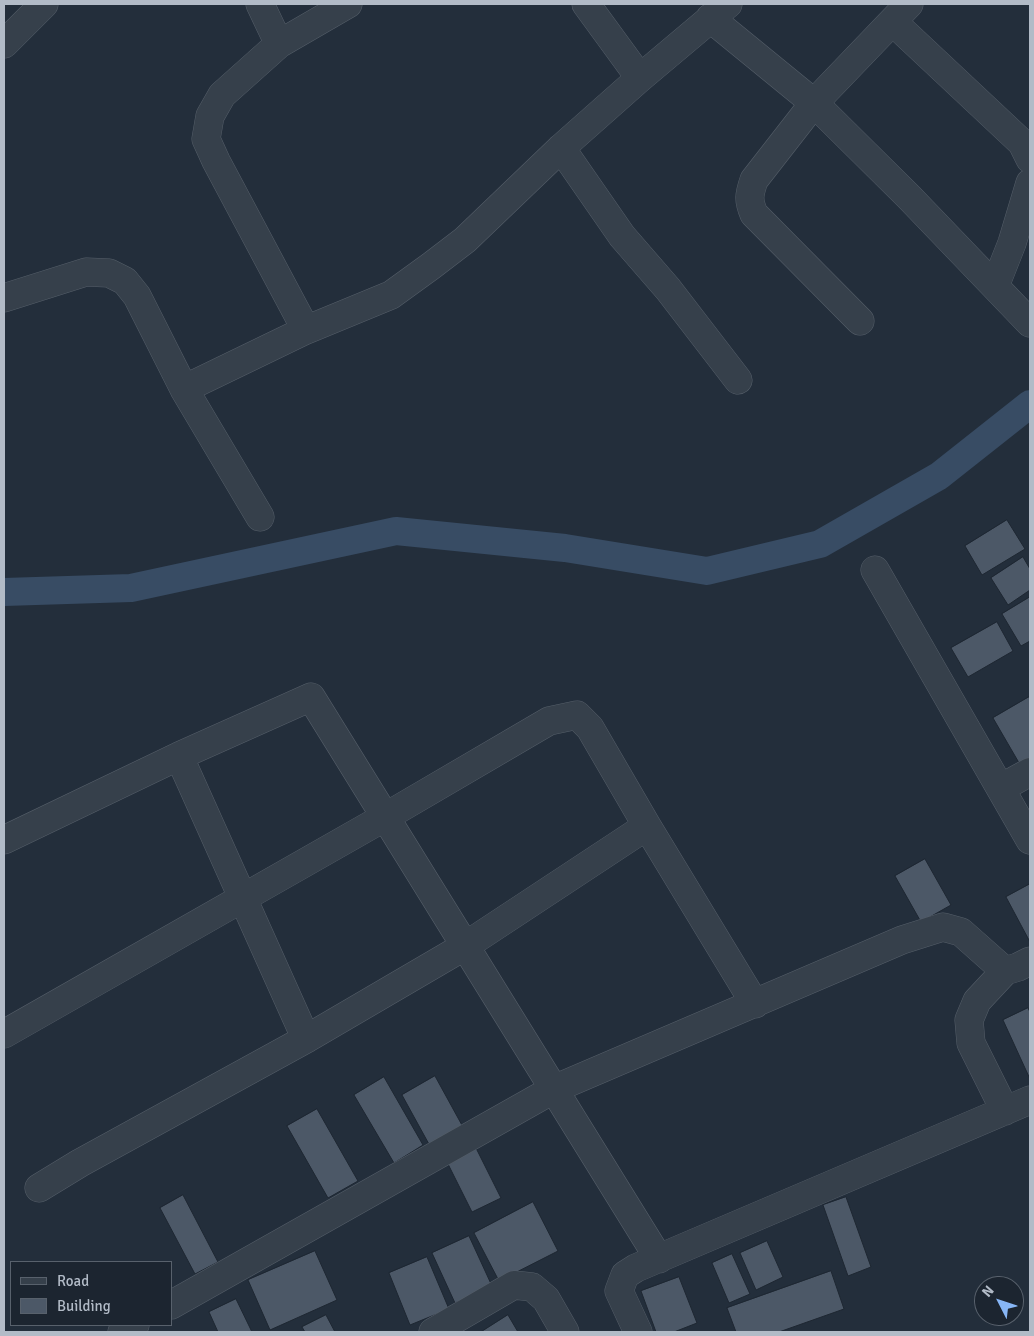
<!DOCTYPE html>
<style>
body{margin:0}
#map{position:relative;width:1034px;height:1336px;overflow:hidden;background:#232e3b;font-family:Signika,sans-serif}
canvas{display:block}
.frame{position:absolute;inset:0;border:5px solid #b2bbc7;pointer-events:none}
.legend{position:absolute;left:10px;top:1261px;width:162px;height:65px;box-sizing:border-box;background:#1c2530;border:1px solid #58616c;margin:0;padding:6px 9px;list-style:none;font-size:15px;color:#b2bbc7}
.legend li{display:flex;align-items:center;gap:10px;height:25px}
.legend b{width:25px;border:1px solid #58616c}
.north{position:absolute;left:974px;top:1276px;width:50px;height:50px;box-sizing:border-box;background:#1c2530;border:1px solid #58616c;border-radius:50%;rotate:311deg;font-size:14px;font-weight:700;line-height:20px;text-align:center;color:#b2bbc7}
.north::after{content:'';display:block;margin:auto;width:18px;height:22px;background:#87b6f6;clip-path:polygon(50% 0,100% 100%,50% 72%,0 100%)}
</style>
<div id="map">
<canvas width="1034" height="1336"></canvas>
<div class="frame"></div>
<ul class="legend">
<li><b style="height:6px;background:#36404b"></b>Road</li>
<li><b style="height:14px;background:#4c5867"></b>Building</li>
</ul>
<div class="north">N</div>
</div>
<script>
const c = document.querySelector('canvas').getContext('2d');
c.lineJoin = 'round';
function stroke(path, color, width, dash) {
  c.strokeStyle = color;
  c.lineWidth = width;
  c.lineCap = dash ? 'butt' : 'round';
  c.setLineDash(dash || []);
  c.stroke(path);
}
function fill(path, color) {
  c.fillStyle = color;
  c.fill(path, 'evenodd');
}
stroke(new Path2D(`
 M 4,592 L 131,588 L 396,531 L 565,548 L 707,571 L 820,544 L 939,476 L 1030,404`), '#384c64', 28);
const building = new Path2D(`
 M 1007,520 L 1025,549 L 982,575 L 965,546 Z
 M 1023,557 L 1030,569 L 1030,590 L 1008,605 L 991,578 Z
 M 1030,597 L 1030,641 L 1021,646 L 1002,614 Z
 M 997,622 L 1013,651 L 968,677 L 951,648 Z
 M 1029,697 L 1030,700 L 1030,763 L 1022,768 L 993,718 Z
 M 925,859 L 951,905 L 921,922 L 895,876 Z
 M 1030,884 L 1030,942 L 1006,897 Z
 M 1028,1008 L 1030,1012 L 1030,1079 L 1003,1020 Z
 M 435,1076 L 463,1127 L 430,1146 L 402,1095 Z
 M 384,1077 L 423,1145 L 394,1163 L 354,1095 Z
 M 317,1109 L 358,1181 L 328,1198 L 287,1126 Z
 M 474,1144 L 501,1198 L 472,1212 L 445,1158 Z
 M 183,1195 L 218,1262 L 195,1274 L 160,1208 Z
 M 846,1197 L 871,1267 L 848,1276 L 823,1205 Z
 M 533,1202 L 558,1251 L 499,1281 L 474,1233 Z
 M 469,1236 L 492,1286 L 455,1303 L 432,1253 Z
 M 767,1241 L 783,1277 L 756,1290 L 740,1253 Z
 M 315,1251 L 337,1300 L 270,1330 L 248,1280 Z
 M 732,1254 L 750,1294 L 729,1303 L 712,1263 Z
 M 427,1257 L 449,1309 L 410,1325 L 389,1273 Z
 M 831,1271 L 844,1309 L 779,1332 L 736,1332 L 727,1308 Z
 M 679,1277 L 697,1323 L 674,1332 L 656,1332 L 641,1291 Z
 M 236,1299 L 252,1332 L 218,1332 L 209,1312 Z
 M 326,1315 L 335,1332 L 305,1332 L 302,1327 Z
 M 508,1315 L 518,1332 L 481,1332 Z`);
fill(building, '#4c5867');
stroke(building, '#1e2732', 1);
const street = new Path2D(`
 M 260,4 L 279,44
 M 586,4 L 640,78
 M 710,18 L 814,103 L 909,197 L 1030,323
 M 893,22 L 1022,143 L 1030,159
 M 4,44 L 44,4
 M 561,148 L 622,236 L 668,289 L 738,380
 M 995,286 L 1012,243 L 1030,183
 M 4,298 L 86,272 L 109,273 L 125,281 L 137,296 L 184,389 L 260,517
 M 860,321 L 754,214 C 748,200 749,195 754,180 L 814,103 L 909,4
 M 306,330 L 216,161 L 206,139 L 210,116 L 222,95 L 279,44 L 348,4
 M 184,389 L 306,330 L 391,295 L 431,266 L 465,240 L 561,148 L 640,78 L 728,4
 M 875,570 L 1030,840
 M 179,756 L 306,1039
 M 1001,788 L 1030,772
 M 4,840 L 179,756 L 311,697 L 659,1259
 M 4,1034 L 385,817 L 549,721 L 577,715 L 590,728 L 647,826 L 755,1004
 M 1005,1111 L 971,1043 L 969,1020 L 977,1001 L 1005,971
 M 39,1188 L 80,1163 L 306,1039 L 465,946 L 647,826
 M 171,1305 L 554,1089 L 902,940 L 943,927 L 961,932 L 1005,971 L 1018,967 L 1030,961
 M 122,1332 L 135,1325
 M 433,1332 L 514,1285 L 532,1287 L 546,1299 L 565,1332
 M 638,1332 L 619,1291 L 625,1275 L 636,1268 L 1030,1100`);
stroke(street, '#555e69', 29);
stroke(street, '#36404b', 28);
</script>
